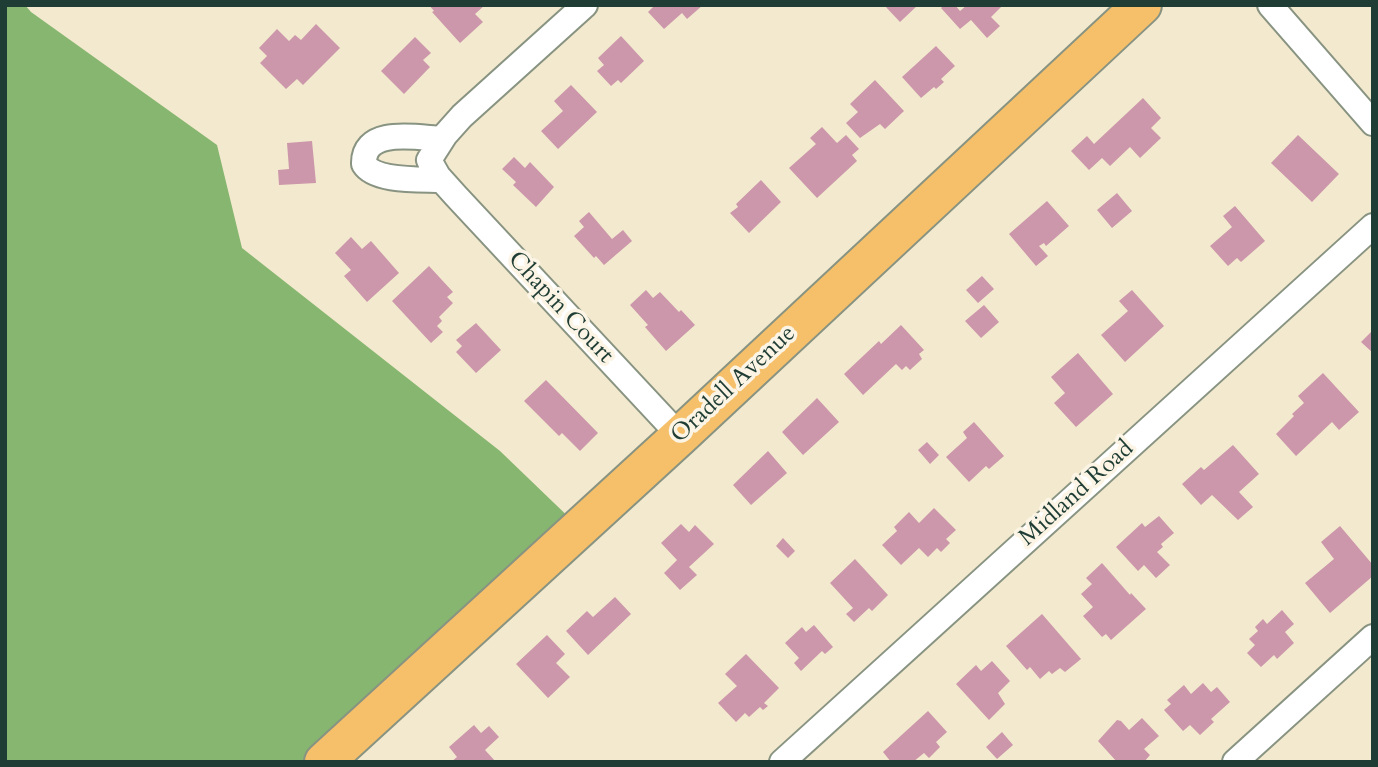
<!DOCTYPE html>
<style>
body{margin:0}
#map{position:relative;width:1378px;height:767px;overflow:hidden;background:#f2e9ce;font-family:Cardo,serif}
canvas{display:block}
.frame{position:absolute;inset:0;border:7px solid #1f3d34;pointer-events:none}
</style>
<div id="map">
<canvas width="1378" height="767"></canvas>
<div class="frame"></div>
</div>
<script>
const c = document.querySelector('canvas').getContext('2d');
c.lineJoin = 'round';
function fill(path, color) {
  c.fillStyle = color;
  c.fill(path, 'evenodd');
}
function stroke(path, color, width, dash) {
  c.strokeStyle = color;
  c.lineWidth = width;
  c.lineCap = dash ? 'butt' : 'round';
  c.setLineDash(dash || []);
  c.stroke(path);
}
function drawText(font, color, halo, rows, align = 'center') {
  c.font = font + ' Cardo,serif';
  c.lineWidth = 7;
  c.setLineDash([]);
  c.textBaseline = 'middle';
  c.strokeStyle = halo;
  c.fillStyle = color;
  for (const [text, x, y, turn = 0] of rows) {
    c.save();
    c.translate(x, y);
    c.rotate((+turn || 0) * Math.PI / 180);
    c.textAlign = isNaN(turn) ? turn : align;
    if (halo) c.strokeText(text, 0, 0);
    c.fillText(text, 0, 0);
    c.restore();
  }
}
fill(new Path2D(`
 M 5,5 L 25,5 L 31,12 L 217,145 L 242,248 L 500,451 L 580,528 L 324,762 L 5,762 Z`), '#86b66f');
fill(new Path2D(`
 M 429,5 L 485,5 L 475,14 L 483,22 L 460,43 L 432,12 L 434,11 Z
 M 655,5 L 703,5 L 687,19 L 682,13 L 664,29 L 648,12 Z
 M 884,5 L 918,5 L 900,22 Z
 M 944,5 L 955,5 L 960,11 L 967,5 L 1003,5 L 991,17 L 1000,26 L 987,38 L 971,20 L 960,29 L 941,8 Z
 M 316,24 L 340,48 L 303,85 L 297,79 L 286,89 L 260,63 L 267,56 L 259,48 L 277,29 L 289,41 L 295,35 L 301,40 Z
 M 621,36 L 644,61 L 621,83 L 618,80 L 611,86 L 597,71 L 604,65 L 598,58 Z
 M 415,37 L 431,53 L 423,60 L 430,67 L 404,94 L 381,71 Z
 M 936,46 L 955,66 L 941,79 L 944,82 L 936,89 L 934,87 L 921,98 L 902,77 Z
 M 875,80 L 904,111 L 885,129 L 880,124 L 860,138 L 846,123 L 858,112 L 850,104 Z
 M 571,85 L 597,112 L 558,149 L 541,131 L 563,111 L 554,101 Z
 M 1143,98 L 1161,118 L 1151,128 L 1161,138 L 1140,158 L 1130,147 L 1110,166 L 1102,158 L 1089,170 L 1071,151 L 1087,136 L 1094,144 Z
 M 822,127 L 837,143 L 846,135 L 859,149 L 852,155 L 857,161 L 817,198 L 789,168 L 816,144 L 810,138 Z
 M 1298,135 L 1339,174 L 1312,202 L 1271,163 Z
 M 312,141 L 316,183 L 279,185 L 278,170 L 289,169 L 287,143 Z
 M 514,157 L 525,168 L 530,162 L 554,187 L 536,207 L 513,185 L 516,182 L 502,169 Z
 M 761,180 L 781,202 L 749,233 L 730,213 L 738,207 L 736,204 Z
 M 1117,193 L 1132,211 L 1112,228 L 1097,210 Z
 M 1047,201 L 1069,226 L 1046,246 L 1044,243 L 1039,246 L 1048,256 L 1036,266 L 1009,234 Z
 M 1235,206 L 1265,241 L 1241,262 L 1237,258 L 1228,266 L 1210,246 L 1232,227 L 1223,216 Z
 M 589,212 L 612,239 L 623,230 L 632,241 L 604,265 L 596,256 L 594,258 L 574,236 L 584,227 L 579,221 Z
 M 351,237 L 362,249 L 371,241 L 399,273 L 367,302 L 344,276 L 351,270 L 335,253 Z
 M 429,266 L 453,292 L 447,297 L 453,303 L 439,317 L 442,321 L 437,326 L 443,332 L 431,343 L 392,301 Z
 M 982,276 L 994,289 L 978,303 L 966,290 Z
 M 646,290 L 653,298 L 660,292 L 679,312 L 681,310 L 695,325 L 666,351 L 645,327 L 648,325 L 630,305 Z
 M 1132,290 L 1164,326 L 1125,362 L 1101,335 L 1128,311 L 1119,301 Z
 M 984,305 L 999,322 L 981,338 L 965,321 Z
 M 476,323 L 501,350 L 476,373 L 456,352 L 462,346 L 456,340 Z
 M 901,325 L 924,350 L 919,354 L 922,359 L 910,370 L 906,366 L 902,370 L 896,364 L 863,395 L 844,374 L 879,341 L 881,344 Z
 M 1373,330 L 1373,353 L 1361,342 Z
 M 1078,353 L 1113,394 L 1076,427 L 1054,403 L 1065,393 L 1051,377 Z
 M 1323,373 L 1359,412 L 1339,430 L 1332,422 L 1296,456 L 1276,434 L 1294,416 L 1292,414 L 1304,403 L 1298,396 Z
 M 546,380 L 598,433 L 580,451 L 562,433 L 559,436 L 524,401 Z
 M 817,398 L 839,422 L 803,455 L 782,432 Z
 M 974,422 L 1004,456 L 989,469 L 986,466 L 969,482 L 946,457 L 967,438 L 963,432 Z
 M 927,442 L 939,455 L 930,464 L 918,450 Z
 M 1233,445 L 1259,474 L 1239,492 L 1253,507 L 1238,520 L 1212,495 L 1201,505 L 1182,484 L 1201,467 L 1204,470 Z
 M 768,451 L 787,473 L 751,505 L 733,485 Z
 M 934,508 L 956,530 L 946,539 L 950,543 L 941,552 L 937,548 L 928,557 L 919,548 L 901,565 L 882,545 L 897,531 L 894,527 L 909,512 L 919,523 Z
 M 1159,516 L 1174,533 L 1161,544 L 1163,547 L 1157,552 L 1170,565 L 1156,578 L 1144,565 L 1138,571 L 1116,547 L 1142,523 L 1145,527 Z
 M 681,524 L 689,532 L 695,525 L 714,544 L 689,567 L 697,575 L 680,590 L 664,573 L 677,560 L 661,543 Z
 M 1340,526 L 1373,565 L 1373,576 L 1330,613 L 1305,583 L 1334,559 L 1321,542 Z
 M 783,538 L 795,551 L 788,558 L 776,546 Z
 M 855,559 L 888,595 L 872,611 L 869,608 L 854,622 L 846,614 L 853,608 L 830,583 Z
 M 1102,563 L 1130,595 L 1131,593 L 1146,609 L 1111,640 L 1106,634 L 1102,637 L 1083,616 L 1093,607 L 1081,594 L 1092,584 L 1086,578 Z
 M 615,597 L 631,614 L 588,655 L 566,631 L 587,611 L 593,617 Z
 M 1282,610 L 1294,624 L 1285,632 L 1294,643 L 1277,659 L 1274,655 L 1261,667 L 1247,653 L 1255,645 L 1249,639 L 1258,631 L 1255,627 L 1263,619 L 1267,624 Z
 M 1042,614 L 1081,659 L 1065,672 L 1060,668 L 1052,674 L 1049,671 L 1040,679 L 1030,667 L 1027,670 L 1006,646 Z
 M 814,625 L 833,647 L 825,654 L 822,651 L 801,671 L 794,663 L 799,658 L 785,643 L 802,627 L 806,632 Z
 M 547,635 L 565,654 L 556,663 L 570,677 L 548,698 L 516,664 Z
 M 746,654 L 779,688 L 764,703 L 768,706 L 763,710 L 760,707 L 749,717 L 745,713 L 736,722 L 718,703 L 737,686 L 725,674 Z
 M 992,661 L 1010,681 L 998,693 L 1005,704 L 989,720 L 956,684 L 976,665 L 981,671 Z
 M 1203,683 L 1211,692 L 1217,687 L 1230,702 L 1211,719 L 1214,722 L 1200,735 L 1190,725 L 1183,731 L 1164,710 L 1171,704 L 1167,700 L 1184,685 L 1191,694 Z
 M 928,711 L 947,732 L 936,742 L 940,747 L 929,758 L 924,753 L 913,762 L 891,762 L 883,752 Z
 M 1142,718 L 1159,736 L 1144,749 L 1150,755 L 1144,762 L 1117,762 L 1098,741 L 1117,720 L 1121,721 L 1129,730 Z
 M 474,725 L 481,733 L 489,726 L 499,737 L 485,750 L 496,762 L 451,762 L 457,757 L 449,747 Z
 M 1002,732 L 1013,745 L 997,759 L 986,747 Z`), '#cc97aa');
const minor = new Path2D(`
 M 585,5 L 462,116 L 445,135 L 429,160 L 438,176 L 456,196 L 680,436
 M 1270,5 L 1373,123
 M 441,180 C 421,179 375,182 364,164 C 363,126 418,138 442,139
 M 782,762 L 1373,226
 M 1235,762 L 1373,637`);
const primary = new Path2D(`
 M 324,762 L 680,436 L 1142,5`);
stroke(minor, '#889381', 28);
stroke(primary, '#889381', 42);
stroke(minor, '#fff', 24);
stroke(primary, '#f6c06b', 38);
drawText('24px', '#1f3d34', '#fcf5e5', [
 ["Chapin Court",560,308,47],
 ["Oradell Avenue",734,385,-43],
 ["Midland Road",1077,494,-42]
]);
</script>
